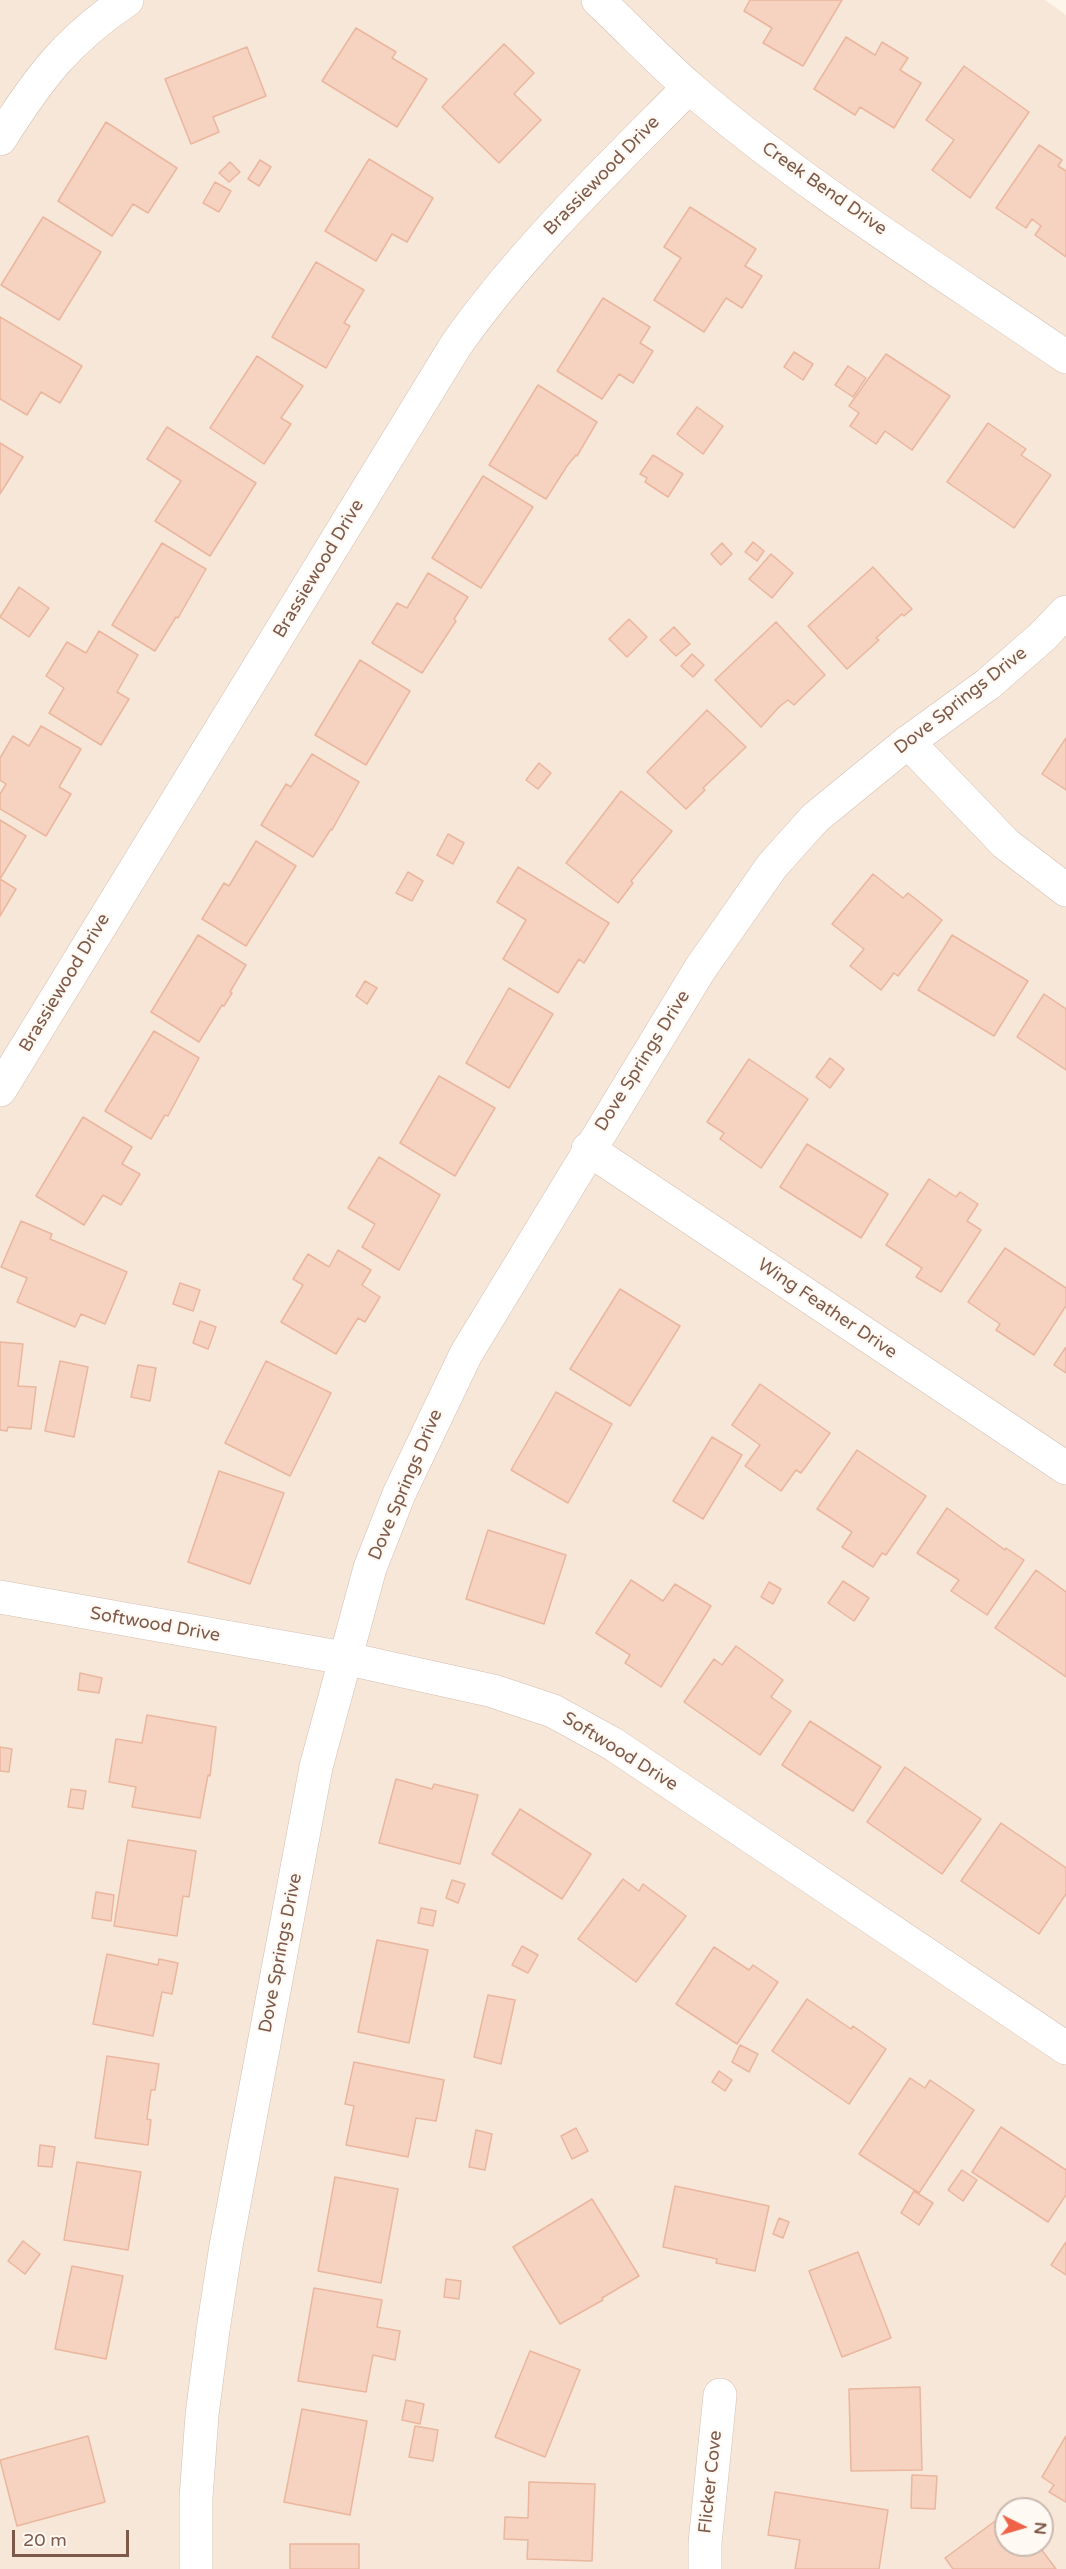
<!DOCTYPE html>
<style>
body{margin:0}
#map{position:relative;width:1066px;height:2569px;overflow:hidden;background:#fef5eb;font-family:"Varela Round",sans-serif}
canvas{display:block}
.north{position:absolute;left:994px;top:2497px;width:60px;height:60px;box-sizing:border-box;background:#fff9f3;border:2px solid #cbb9af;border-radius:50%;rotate:95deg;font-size:16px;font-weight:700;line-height:24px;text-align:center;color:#7d594a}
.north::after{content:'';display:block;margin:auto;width:21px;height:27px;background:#f06247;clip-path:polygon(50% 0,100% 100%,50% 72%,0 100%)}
.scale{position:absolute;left:12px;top:2530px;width:117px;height:27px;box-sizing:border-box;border:3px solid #7d594a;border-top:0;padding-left:8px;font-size:18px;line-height:21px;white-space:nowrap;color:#7d594a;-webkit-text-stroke:4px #fff9f3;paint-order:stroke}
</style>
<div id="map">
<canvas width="1066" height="2569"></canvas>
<div class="north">N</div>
<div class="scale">20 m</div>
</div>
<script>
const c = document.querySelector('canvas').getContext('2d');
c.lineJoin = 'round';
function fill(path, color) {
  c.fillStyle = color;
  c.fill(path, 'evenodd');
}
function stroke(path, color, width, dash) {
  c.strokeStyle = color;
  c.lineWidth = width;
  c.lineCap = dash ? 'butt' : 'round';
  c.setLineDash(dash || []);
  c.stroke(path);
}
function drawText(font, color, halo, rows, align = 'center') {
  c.font = font + ' "Varela Round",sans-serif';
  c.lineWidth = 4.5;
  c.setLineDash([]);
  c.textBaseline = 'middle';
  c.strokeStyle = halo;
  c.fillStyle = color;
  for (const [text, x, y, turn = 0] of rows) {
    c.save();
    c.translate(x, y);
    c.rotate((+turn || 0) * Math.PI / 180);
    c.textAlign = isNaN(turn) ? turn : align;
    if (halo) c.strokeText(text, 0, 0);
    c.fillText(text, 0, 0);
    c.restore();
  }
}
fill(new Path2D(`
 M 0,0 L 1045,0 L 1066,15 L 1066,2569 L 0,2569 ZM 1006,2509 L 1042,2509 L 1042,2545 L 1006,2545 Z`), '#f7e7d8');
const building = new Path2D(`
 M 750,0 L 842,0 L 803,66 L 763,43 L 772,28 L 744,11 Z
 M 356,28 L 396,52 L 392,58 L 427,79 L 397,127 L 322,81 Z
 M 846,37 L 875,55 L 882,42 L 908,58 L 900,70 L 921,83 L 894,128 L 860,107 L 855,115 L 814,89 Z
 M 504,44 L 534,73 L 514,94 L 541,120 L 499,163 L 442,107 Z
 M 247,47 L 266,96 L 213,117 L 219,132 L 191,144 L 165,79 Z
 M 964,66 L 1029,112 L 970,198 L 932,170 L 954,140 L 926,120 Z
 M 106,122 L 177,168 L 148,213 L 133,204 L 112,236 L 58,201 Z
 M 1039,145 L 1062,160 L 1058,166 L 1066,171 L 1066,257 L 1035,235 L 1041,226 L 1032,219 L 1026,228 L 996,208 Z
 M 369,159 L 433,198 L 407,242 L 392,234 L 376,261 L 325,231 Z
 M 260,160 L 271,167 L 259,186 L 248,179 Z
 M 230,162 L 240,172 L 229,182 L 219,173 Z
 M 215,182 L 231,191 L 219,212 L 203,203 Z
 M 690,207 L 756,249 L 745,266 L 762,276 L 742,308 L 726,298 L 704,332 L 654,300 L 681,258 L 664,247 Z
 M 43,217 L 101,252 L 59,320 L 1,285 Z
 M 316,262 L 364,290 L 344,323 L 350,326 L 326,368 L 272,337 Z
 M 603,298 L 650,327 L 640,343 L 653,351 L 633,383 L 619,374 L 602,399 L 557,371 Z
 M 0,317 L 82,366 L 60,403 L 41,392 L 27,415 L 0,399 Z
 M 794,352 L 813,364 L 803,380 L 784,367 Z
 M 886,354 L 950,396 L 912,450 L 885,431 L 876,444 L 850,426 L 859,413 L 849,406 Z
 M 257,356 L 303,386 L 281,418 L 291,424 L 264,464 L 210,428 Z
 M 848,366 L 866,378 L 853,397 L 835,385 Z
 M 538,385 L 597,422 L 577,456 L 576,455 L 567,466 L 546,499 L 489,465 Z
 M 697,407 L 723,426 L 703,454 L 677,434 Z
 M 988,423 L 1026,449 L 1021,455 L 1051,475 L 1014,528 L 947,482 Z
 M 167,427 L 256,483 L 210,556 L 155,521 L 181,481 L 147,459 Z
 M 0,443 L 23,457 L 0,494 Z
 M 653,455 L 683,474 L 668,497 L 645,482 L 647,478 L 640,474 Z
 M 483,476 L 533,507 L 481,588 L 432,558 Z
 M 753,542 L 764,551 L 757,561 L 745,552 Z
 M 162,543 L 206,569 L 178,618 L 176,617 L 155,651 L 112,625 Z
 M 722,543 L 732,554 L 721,565 L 711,554 Z
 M 771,554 L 793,573 L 772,598 L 749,579 Z
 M 873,567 L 912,609 L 904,616 L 902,614 L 876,638 L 879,640 L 847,669 L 808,626 Z
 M 428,573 L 468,597 L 454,619 L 456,621 L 422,673 L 372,643 L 397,603 L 407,608 Z
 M 19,587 L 49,608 L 29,637 L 0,617 Z
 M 629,619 L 647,637 L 627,657 L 609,639 Z
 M 776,622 L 825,675 L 794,705 L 788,700 L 779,707 L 761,727 L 715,680 Z
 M 674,627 L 690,644 L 676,656 L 660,640 Z
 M 99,631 L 138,655 L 117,692 L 129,699 L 101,745 L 49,713 L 64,688 L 46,676 L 67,642 L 86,653 Z
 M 692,654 L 704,665 L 693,677 L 681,666 Z
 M 360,660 L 410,691 L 366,765 L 315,735 Z
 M 707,710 L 746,747 L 703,788 L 705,790 L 686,809 L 647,772 Z
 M 41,726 L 81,749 L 59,787 L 71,794 L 46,836 L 0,809 L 0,794 L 6,784 L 0,780 L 0,758 L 13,736 L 29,746 Z
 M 1066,738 L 1066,790 L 1042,774 Z
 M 312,754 L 359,782 L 332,830 L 331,829 L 313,857 L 261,825 L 286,784 L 291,787 Z
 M 539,763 L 551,773 L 538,789 L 526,780 Z
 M 621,791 L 672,831 L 631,881 L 633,883 L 618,903 L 566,863 Z
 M 0,820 L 26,836 L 0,879 L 16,889 L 0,916 Z
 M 448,834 L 464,843 L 453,864 L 437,855 Z
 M 256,841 L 296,866 L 246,946 L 202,919 L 224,883 L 229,886 Z
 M 518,867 L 609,923 L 584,963 L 579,959 L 558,993 L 503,959 L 526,920 L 497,902 Z
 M 408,872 L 423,881 L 412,901 L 396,893 Z
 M 873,874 L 903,898 L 908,893 L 942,920 L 898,976 L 894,973 L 881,990 L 850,966 L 864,949 L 832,924 Z
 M 198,935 L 246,965 L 230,992 L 232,993 L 224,1006 L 222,1005 L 199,1042 L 151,1012 Z
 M 952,935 L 1028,981 L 994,1036 L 918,990 Z
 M 365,981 L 377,988 L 367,1004 L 356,996 Z
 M 509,988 L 553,1014 L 509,1088 L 466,1063 Z
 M 1044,994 L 1066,1009 L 1066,1070 L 1017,1037 Z
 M 154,1031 L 199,1058 L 168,1116 L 165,1115 L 151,1139 L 105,1111 Z
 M 830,1058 L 844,1069 L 830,1088 L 816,1077 Z
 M 749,1059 L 808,1099 L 761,1168 L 720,1139 L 724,1133 L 707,1122 Z
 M 439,1076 L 495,1108 L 455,1176 L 400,1143 Z
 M 83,1117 L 132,1147 L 122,1164 L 140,1174 L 121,1205 L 103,1195 L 84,1225 L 36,1196 Z
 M 807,1144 L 888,1194 L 861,1238 L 780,1187 Z
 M 379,1157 L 440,1195 L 399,1270 L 362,1247 L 375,1224 L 348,1208 Z
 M 929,1179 L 956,1197 L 960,1192 L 978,1204 L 967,1221 L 981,1230 L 941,1292 L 916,1277 L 922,1268 L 886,1245 Z
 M 21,1221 L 52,1234 L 50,1239 L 127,1272 L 105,1324 L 81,1314 L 75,1327 L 17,1302 L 27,1278 L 1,1267 Z
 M 1005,1248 L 1066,1288 L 1066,1306 L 1034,1355 L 996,1330 L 1000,1324 L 968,1302 Z
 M 338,1250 L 371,1270 L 362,1285 L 380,1297 L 365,1322 L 358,1318 L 336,1354 L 281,1322 L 303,1285 L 293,1279 L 308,1254 L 329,1267 Z
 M 180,1283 L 200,1290 L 193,1311 L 173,1304 Z
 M 620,1289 L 680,1326 L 630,1406 L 570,1369 Z
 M 200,1321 L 216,1327 L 208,1349 L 193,1343 Z
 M 0,1342 L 23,1344 L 18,1386 L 36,1387 L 31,1429 L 8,1427 L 7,1431 L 0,1430 Z
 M 1066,1347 L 1066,1373 L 1054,1365 Z
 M 60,1361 L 88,1367 L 74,1437 L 45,1431 Z
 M 266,1361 L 331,1393 L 290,1476 L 225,1443 Z
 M 138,1365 L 156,1368 L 150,1401 L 131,1397 Z
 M 760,1384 L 830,1433 L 801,1473 L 796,1470 L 781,1491 L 745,1466 L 760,1445 L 732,1425 Z
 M 556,1392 L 612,1424 L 568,1503 L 511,1470 Z
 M 712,1437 L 742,1455 L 703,1519 L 673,1501 Z
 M 857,1450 L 926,1496 L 886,1555 L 882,1553 L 873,1567 L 842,1547 L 852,1532 L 817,1509 Z
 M 219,1471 L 284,1493 L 250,1584 L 188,1562 Z
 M 947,1508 L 1005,1550 L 1006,1548 L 1024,1560 L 987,1615 L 951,1591 L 959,1580 L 917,1553 Z
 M 488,1530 L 566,1555 L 544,1624 L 466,1599 Z
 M 1036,1570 L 1066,1592 L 1066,1677 L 995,1628 Z
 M 631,1580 L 663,1601 L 675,1584 L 711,1606 L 661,1687 L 625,1663 L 630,1655 L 596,1633 Z
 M 843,1581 L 869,1598 L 854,1621 L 828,1603 Z
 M 769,1582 L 781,1589 L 773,1604 L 761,1597 Z
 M 736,1646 L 783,1680 L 771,1697 L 791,1711 L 760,1755 L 684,1702 L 714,1659 L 722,1665 Z
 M 80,1673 L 102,1678 L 99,1693 L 78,1690 Z
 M 147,1715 L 216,1727 L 210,1776 L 208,1775 L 200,1818 L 132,1807 L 136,1787 L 109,1782 L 116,1739 L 142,1743 Z
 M 810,1721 L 881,1767 L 853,1811 L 782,1765 Z
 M 0,1747 L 12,1749 L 9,1772 L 0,1771 Z
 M 905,1767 L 981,1819 L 942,1874 L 867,1822 Z
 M 396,1779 L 432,1789 L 434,1784 L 478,1795 L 460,1864 L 379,1843 Z
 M 71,1789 L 86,1791 L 83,1809 L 68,1807 Z
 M 520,1809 L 591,1854 L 562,1899 L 492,1854 Z
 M 1001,1823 L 1066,1868 L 1066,1894 L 1039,1934 L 961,1881 Z
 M 128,1840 L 196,1851 L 189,1897 L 183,1896 L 177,1936 L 114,1926 Z
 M 623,1879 L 639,1891 L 643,1884 L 686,1916 L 636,1982 L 578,1939 Z
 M 452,1880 L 465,1884 L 458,1903 L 446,1898 Z
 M 96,1892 L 114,1895 L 111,1921 L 92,1918 Z
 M 421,1908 L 436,1911 L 433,1926 L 418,1923 Z
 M 377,1940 L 428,1950 L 409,2043 L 358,2032 Z
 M 522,1946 L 538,1955 L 528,1973 L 512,1965 Z
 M 714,1947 L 749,1970 L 753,1965 L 778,1982 L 737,2044 L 676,2004 Z
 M 107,1954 L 158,1965 L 159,1959 L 178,1963 L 172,1994 L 162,1992 L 153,2036 L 93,2024 Z
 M 488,1995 L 515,2000 L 501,2064 L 474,2057 Z
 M 807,1999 L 851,2029 L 853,2026 L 886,2049 L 849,2104 L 772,2051 Z
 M 740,2045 L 758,2054 L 749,2072 L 732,2062 Z
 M 107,2056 L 159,2064 L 155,2090 L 151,2090 L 147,2119 L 151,2120 L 148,2145 L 95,2138 Z
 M 354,2062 L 444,2080 L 436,2121 L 416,2118 L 408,2157 L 346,2145 L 354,2106 L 345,2104 Z
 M 719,2071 L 732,2080 L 725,2091 L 712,2082 Z
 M 910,2078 L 925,2088 L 930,2080 L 974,2110 L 919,2193 L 859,2154 Z
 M 1001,2127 L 1066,2170 L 1066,2195 L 1048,2222 L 972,2172 Z
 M 576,2128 L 588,2151 L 572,2159 L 561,2136 Z
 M 476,2130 L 492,2134 L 485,2170 L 469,2167 Z
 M 40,2145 L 55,2147 L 52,2167 L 38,2166 Z
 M 77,2162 L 141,2172 L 128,2250 L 64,2240 Z
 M 962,2170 L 977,2180 L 963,2201 L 948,2190 Z
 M 335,2177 L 398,2189 L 381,2283 L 318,2271 Z
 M 675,2186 L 769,2206 L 755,2271 L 716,2263 L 717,2259 L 663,2247 Z
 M 914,2191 L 933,2203 L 919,2225 L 901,2213 Z
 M 592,2199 L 639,2276 L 602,2298 L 603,2300 L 560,2324 L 513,2247 Z
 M 779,2218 L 789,2222 L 783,2238 L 773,2234 Z
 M 23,2241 L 40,2254 L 25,2274 L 8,2261 Z
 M 1066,2242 L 1066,2275 L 1051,2265 Z
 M 858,2252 L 891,2338 L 842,2357 L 809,2271 Z
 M 72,2266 L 123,2276 L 106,2359 L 55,2349 Z
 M 446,2279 L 461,2281 L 459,2299 L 444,2297 Z
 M 314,2288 L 382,2300 L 377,2327 L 400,2331 L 395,2360 L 373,2355 L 366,2392 L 298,2381 Z
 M 530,2351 L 580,2370 L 545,2457 L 495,2437 Z
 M 920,2387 L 922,2470 L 851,2471 L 849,2389 Z
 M 406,2400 L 424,2404 L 420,2424 L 402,2420 Z
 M 302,2409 L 367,2421 L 350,2515 L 284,2502 Z
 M 415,2426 L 438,2430 L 433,2461 L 409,2457 Z
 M 88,2436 L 105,2502 L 17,2526 L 0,2460 Z
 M 1066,2436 L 1066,2502 L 1049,2492 L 1054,2485 L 1042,2477 Z
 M 912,2475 L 937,2476 L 935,2509 L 911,2508 Z
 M 529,2482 L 595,2484 L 592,2561 L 527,2559 L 528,2540 L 504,2539 L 505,2517 L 528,2518 Z
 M 775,2492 L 888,2510 L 879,2569 L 795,2569 L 800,2540 L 768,2535 Z
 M 1006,2513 L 1006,2545 L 1038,2545 L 1056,2569 L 953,2569 L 945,2558 Z
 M 290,2544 L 359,2544 L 359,2569 L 290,2569 Z`);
fill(building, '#f6d2c0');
stroke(building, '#eab69e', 1.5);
const minor = new Path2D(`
 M 598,0 C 629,29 658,60 690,88 C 805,187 941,271 1066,357
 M 0,139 C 39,78 66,41 127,0
 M 908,742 L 1006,844 L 1066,890
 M 0,1090 L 456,345 C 523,250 607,170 689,87
 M 588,1149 L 1066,1468
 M 0,1597 L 344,1658 L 493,1691 L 553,1711 L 613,1744 L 1066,2048
 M 705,2569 L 705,2543 L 720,2395`);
const tertiary = new Path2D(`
 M 196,2569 L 196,2498 L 202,2415 L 213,2330 L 226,2246 L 316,1767 L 370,1568 L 399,1494 L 466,1354 L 700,969 L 772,866 L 815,818 L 908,742 L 988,684 L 1043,636 L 1066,612`);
stroke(minor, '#d5beb1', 34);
stroke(tertiary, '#d5beb1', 34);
stroke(minor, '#fff', 33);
stroke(tertiary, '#fff', 33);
drawText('18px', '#7d594a', '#fff9f3', [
 ["Brassiewood Drive",602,176,-46],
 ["Creek Bend Drive",824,189,35],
 ["Brassiewood Drive",319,569,-59],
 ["Dove Springs Drive",961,701,-38],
 ["Brassiewood Drive",65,983,-59],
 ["Dove Springs Drive",643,1061,-58],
 ["Wing Feather Drive",827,1309,34],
 ["Dove Springs Drive",406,1485,-67],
 ["Softwood Drive",155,1625,10],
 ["Softwood Drive",620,1752,32],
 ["Dove Springs Drive",281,1953,-79],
 ["Flicker Cove",711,2482,-84]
]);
</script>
